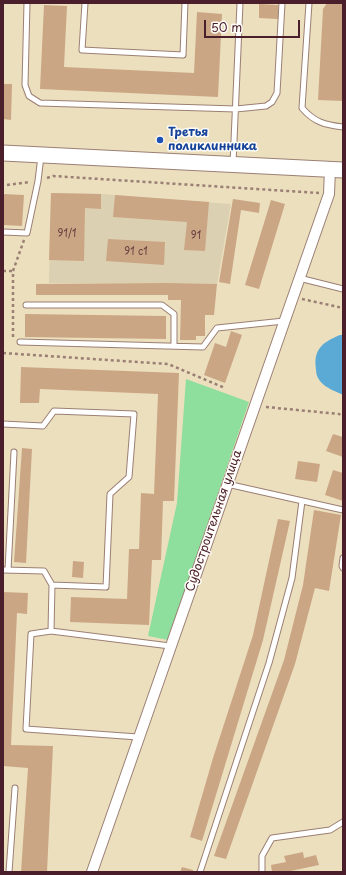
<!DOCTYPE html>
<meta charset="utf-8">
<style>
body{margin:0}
#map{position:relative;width:346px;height:875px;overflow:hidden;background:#ecdfbe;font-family:"Playpen Sans",sans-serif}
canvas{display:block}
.frame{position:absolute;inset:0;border:4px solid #4a1f2b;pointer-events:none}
.scale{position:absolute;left:204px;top:20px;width:96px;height:18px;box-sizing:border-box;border:2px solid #4a1f2b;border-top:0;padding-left:5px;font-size:12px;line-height:14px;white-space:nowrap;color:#4a1f2b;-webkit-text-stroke:3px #fdfcf7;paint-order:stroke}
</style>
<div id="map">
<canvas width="346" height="875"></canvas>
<div class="frame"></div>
<div class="scale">50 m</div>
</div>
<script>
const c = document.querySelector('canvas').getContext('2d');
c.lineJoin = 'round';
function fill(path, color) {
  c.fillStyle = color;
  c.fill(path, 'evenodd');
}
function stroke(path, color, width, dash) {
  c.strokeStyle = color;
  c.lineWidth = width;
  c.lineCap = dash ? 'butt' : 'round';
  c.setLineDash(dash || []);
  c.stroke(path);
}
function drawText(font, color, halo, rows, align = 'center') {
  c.font = font + ' "Playpen Sans",sans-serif';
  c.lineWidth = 3;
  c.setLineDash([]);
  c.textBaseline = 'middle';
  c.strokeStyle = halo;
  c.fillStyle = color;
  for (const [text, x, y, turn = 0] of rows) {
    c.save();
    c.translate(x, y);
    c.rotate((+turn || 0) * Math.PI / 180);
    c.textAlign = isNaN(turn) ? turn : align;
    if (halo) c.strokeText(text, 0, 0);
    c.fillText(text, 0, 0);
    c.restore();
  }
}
fill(new Path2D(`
 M 51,193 L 101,194 L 231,204 L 217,284 L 49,283 Z`), '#dbd0b1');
fill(new Path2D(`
 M 186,379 L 249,402 L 168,640 L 148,636 L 177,503 Z`), '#8ede9d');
fill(new Path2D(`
 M 340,335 L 343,335 L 343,395 C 337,392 329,389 324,385 C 318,380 316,375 316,369 C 313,349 323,342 340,335 Z`), '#5aaad5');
fill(new Path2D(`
 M 327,3 L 343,3 L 343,101 L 318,100 L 323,9 Z
 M 259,4 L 278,5 L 278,19 L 259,18 Z
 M 44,5 L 67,6 L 64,67 L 194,73 L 197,12 L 222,14 L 218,97 L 40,89 Z
 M 3,84 L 12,84 L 11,120 L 3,119 Z
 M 51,193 L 101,194 L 101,209 L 85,208 L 84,261 L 49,260 Z
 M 3,194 L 24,195 L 22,226 L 3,225 Z
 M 115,195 L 209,202 L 205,251 L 184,250 L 187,222 L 113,217 Z
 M 233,199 L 260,203 L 259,213 L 241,210 L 230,284 L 219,282 Z
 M 271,200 L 285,204 L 259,289 L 245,285 Z
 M 108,239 L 165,242 L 164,265 L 106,261 Z
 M 167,283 L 217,284 L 214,315 L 205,315 L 205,336 L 196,336 L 196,340 L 180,340 L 181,300 L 168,300 L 168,295 L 36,295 L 36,284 Z
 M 25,314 L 166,316 L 166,339 L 25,337 Z
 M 231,331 L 242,335 L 225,383 L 204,375 L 215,343 L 226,347 Z
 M 21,367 L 179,373 L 174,501 L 163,501 L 161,560 L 152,560 L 149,625 L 70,622 L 71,597 L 127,599 L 129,549 L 139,549 L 141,493 L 154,494 L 158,394 L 40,389 L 39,403 L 20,403 Z
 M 333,434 L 343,437 L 343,457 L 326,451 Z
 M 22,448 L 32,449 L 26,563 L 14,562 Z
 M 298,461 L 320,464 L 317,482 L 295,479 Z
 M 333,470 L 343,473 L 343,501 L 325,495 Z
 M 314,510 L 341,515 L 329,591 L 315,588 L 295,664 L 226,859 L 214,856 L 284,660 L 303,585 Z
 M 278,519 L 290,521 L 263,640 L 202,841 L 190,837 L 213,758 L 253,635 Z
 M 73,561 L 84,562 L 83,578 L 72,577 Z
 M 3,592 L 28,593 L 27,614 L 17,613 L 11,745 L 53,746 L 47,872 L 21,872 L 28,768 L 3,766 Z
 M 303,852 L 304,858 L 316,855 L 319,865 L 286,872 L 272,872 L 271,865 L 286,862 L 284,856 Z
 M 182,867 L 193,870 L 193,872 L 180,872 Z`), '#cba684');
const service = new Path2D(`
 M 27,3 L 25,85 L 29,96 L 40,103 L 236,109 L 266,106 L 272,102 L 277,93 L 282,3
 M 85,3 L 82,50 L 183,55 L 185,3
 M 309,3 L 302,108 C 314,122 325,125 343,127
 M 233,164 L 240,3
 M 3,232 L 27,233 L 38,181 L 41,156
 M 299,278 L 343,289
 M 26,305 L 162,305 L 174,314 L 174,346
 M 20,342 L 203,347 L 217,328 L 284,321
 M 3,424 L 43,426 L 54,411 L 134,414 L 129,477 L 110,494 L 106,587 L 52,585 L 51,631
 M 227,484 L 343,510
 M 343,558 L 342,566 L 343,568
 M 3,570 L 44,571 L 52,585
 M 8,570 L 14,452
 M 138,737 L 26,729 L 31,634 L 51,631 L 170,646
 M 9,872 L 15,788
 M 200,872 L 269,663 L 292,578 L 302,501
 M 262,872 L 262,856 L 272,838 L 330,830 L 343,822`);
const minor = new Path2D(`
 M 92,872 L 329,194 L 330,169`);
const secondary = new Path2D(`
 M 3,153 L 343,170`);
stroke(service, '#9b7f74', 7);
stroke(minor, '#9b7f74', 12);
stroke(secondary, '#9b7f74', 17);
stroke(new Path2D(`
 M 47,178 L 53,176 L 319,193
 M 7,185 L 30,182
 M 3,271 L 13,271
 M 302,299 L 343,308
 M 13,337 L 13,271 L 24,240
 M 3,353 L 168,364 L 225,388
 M 266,407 L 339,414 L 343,416`), '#9b7f74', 2.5, [3, 3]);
stroke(service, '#fff', 5);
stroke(minor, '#fff', 10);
stroke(secondary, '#fff', 15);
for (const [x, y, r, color] of [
 [160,140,4,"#1a4fb4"]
]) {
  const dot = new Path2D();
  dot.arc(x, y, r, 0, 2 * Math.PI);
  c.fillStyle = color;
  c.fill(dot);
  stroke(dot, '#fdfcf7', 1.5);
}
drawText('10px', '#6a4141', null, [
 ["91/1",67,234],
 ["91",196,236],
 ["91 с1",136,252]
]);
drawText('bold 12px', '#164399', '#fdfcf7', [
 ["Третья",168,133],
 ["поликлинника",168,147]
], 'left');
drawText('12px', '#4a1f2b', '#fdfcf7', [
 ["Судостроительная улица",214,521,-71]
]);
</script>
